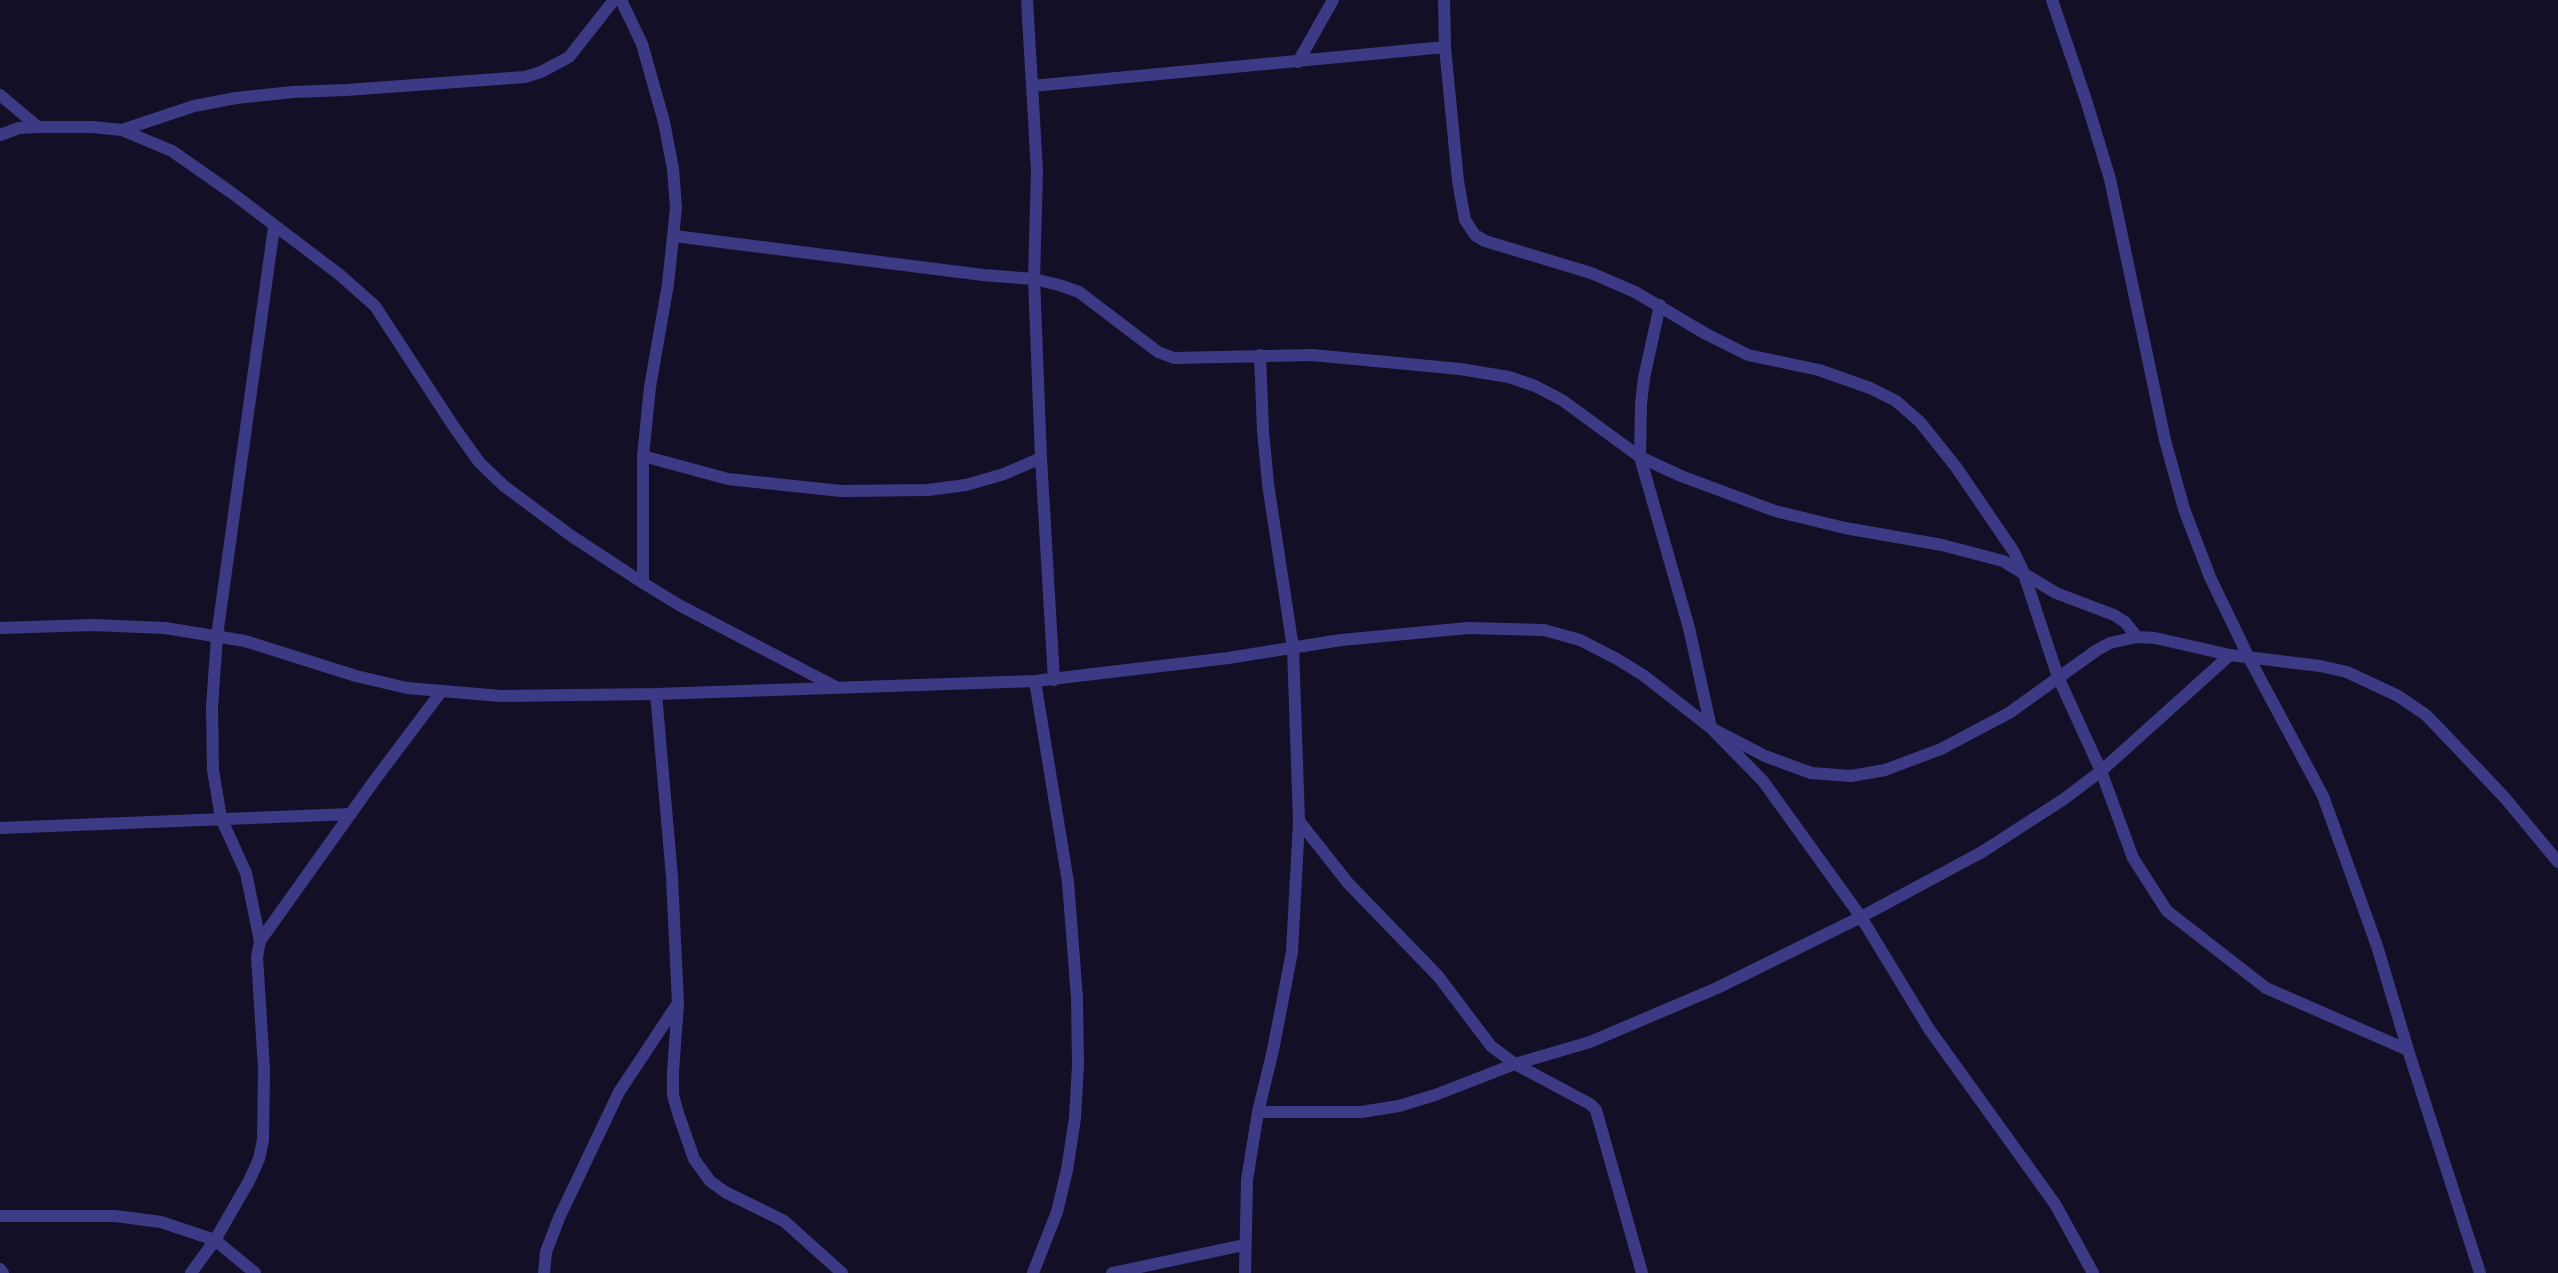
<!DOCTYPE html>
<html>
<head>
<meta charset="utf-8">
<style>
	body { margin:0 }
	canvas { display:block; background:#130f26 }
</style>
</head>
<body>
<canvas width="2558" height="1273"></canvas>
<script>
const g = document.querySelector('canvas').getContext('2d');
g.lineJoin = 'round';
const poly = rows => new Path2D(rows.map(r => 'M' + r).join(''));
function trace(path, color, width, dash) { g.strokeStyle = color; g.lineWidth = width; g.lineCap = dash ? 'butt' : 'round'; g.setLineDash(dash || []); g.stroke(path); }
const minor = poly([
	[621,0,642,44,664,122,673,169,676,208,668,284,650,387,643,456,643,583],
	[1027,0,1037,171,1034,279,1041,458,1054,680],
	[1444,0,1445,47,1458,181,1465,220,1475,235,1485,241,1591,273,1635,292,1706,334,1748,355,1819,370,1870,388,1896,401,1920,422,1956,467,2014,552,2023,571,2058,677,2101,771,2133,858,2167,911,2266,988,2408,1050],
	[2052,0,2086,100,2110,179,2165,440,2184,509,2210,577,2249,658,2323,796,2377,946,2408,1050,2480,1273],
	[1298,62,1333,0],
	[1032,86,1445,47],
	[0,95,38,127],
	[122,130,194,106,236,98,293,92,346,90,525,77,541,72,569,57,614,0],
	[0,135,19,128,38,127,92,127,122,130,172,151,232,193,340,275,375,306,454,427,479,462,504,486,570,535,643,583,679,605,834,686],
	[674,236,983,275,1034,279,1059,285,1079,292,1158,352,1174,358,1312,355,1460,369,1509,377,1535,386,1562,400,1640,457,1681,476,1775,511,1845,528,1942,545,2003,561,2056,593,2114,615,2125,622,2137,637],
	[1660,305,1644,378,1641,404,1640,457,1689,628,1711,728,1765,756,1811,773,1851,776,1885,770,1941,749,2009,713,2097,650,2110,643,2137,637,2155,638,2230,655,2320,666,2347,672,2398,696,2426,715,2450,740,2505,798,2558,862],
	[643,456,728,479,841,491,928,490,966,485,1004,474,1041,458],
	[0,628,93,625,165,628,245,641,356,676,407,688,501,696,656,694,1035,681,1228,658,1341,640,1468,628,1544,630,1580,640,1617,659,1643,675,1711,728,1763,781,1861,917,1929,1029,2055,1204,2093,1273],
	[656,694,672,877,678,1004,673,1071,673,1095,678,1113,694,1159,710,1181,725,1192,784,1221,842,1273],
	[1299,821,1348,883,1438,976,1491,1046,1515,1064,1590,1104,1596,1110,1642,1273],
	[0,828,351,814],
	[260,941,246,873,221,818,213,770,212,707,217,636,274,227],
	[1258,1112,1361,1112,1399,1106,1435,1095,1515,1064,1590,1042,1717,988,1861,917,1982,852,2064,799,2101,771,2230,655],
	[0,1216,115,1216,161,1222,215,1240,255,1273],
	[0,1269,3,1273],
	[191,1273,215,1240,249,1181,259,1159,263,1140,264,1069,257,957,260,941,374,781,441,692],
	[544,1273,546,1252,559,1218,619,1092,676,1006],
	[1033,1273,1057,1212,1067,1170,1075,1118,1078,1065,1077,998,1068,882,1035,681],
	[1112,1273,1244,1245],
	[1245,1273,1247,1180,1258,1112,1273,1050,1292,952,1299,821,1293,648,1268,484,1263,431,1260,355]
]);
trace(minor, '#3d3a85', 12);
</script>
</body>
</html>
